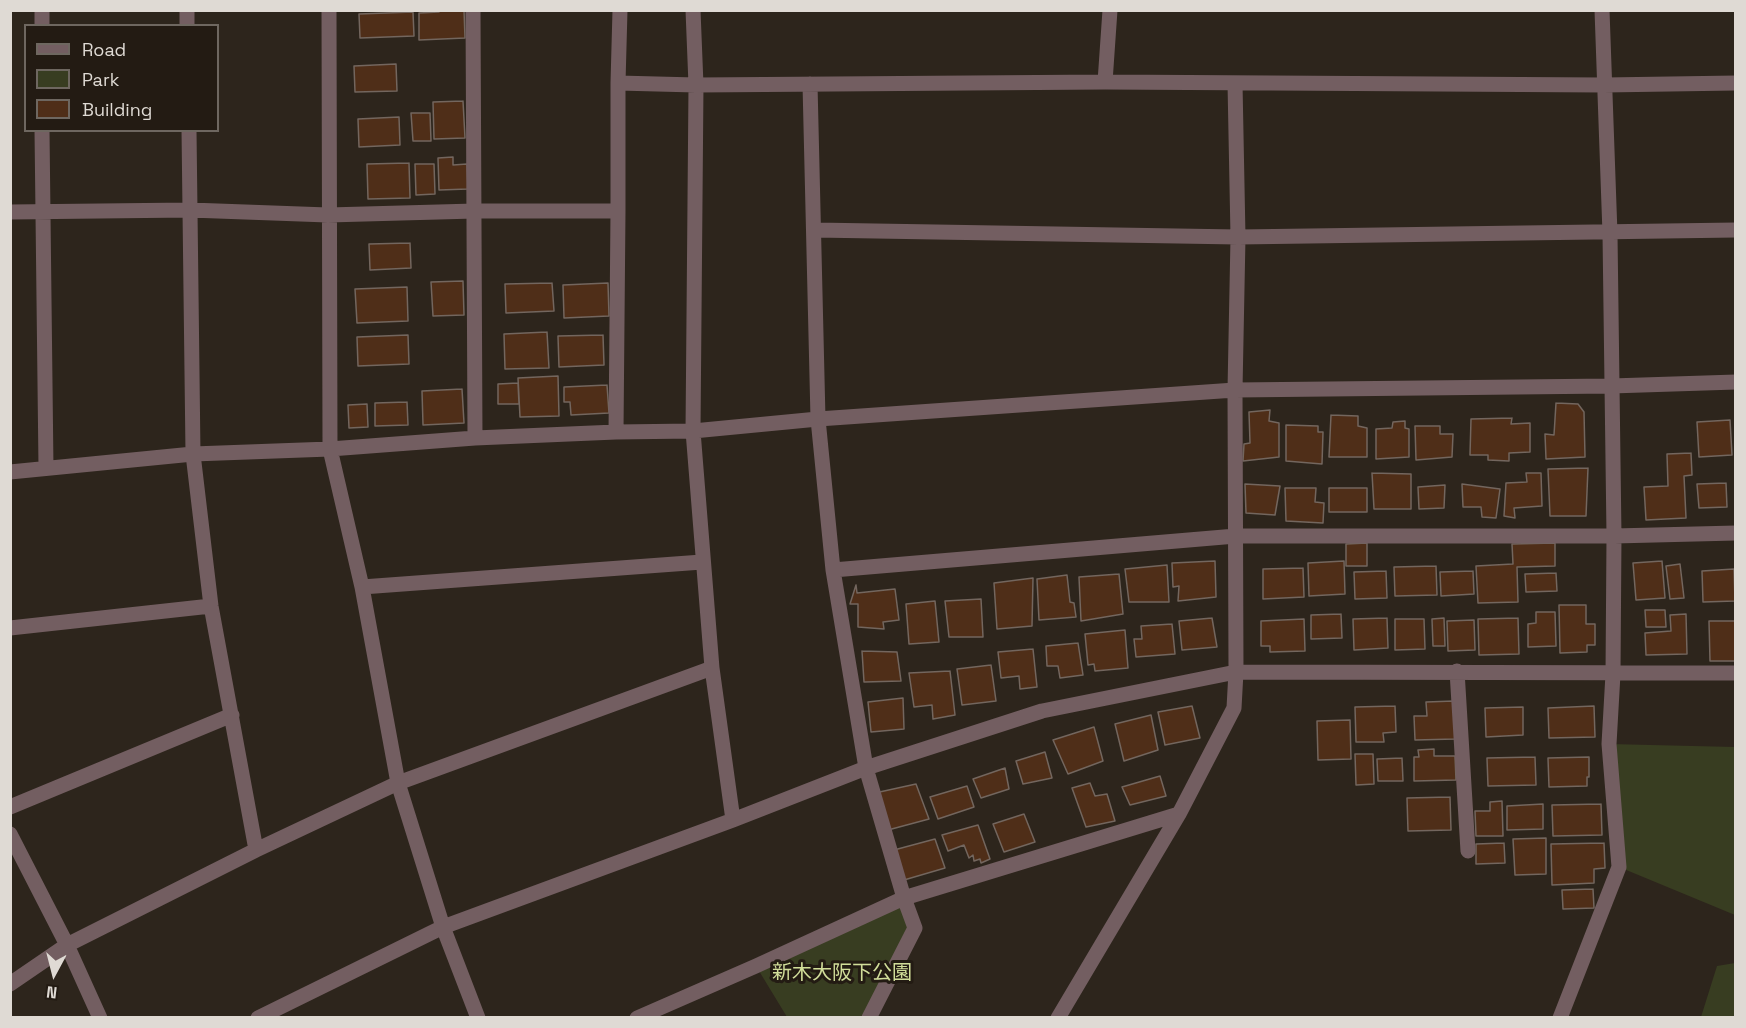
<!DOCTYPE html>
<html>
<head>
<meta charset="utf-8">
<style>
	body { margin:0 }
	#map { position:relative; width:1746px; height:1028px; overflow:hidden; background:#2d251c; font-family:"Space Grotesk",sans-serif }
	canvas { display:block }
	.frame { position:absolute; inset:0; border:12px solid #dfdad4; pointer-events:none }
	.legend { position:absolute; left:24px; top:24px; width:195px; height:108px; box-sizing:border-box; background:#231b13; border:2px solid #6e6760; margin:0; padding:8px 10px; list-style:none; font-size:18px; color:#dfdad4 }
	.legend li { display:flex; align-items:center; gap:12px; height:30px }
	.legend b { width:30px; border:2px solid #6e6760 }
	.north { position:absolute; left:24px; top:944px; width:60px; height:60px; -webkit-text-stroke:4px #231b13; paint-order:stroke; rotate:187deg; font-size:16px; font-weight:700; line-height:24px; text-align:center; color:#dfdad4 }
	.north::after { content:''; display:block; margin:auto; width:21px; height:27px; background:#dfdad4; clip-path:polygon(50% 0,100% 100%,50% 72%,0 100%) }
</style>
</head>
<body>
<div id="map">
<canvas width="1746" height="1028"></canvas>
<div class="frame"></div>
<ul class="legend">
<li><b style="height:8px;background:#735e61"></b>Road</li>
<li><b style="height:16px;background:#383d21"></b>Park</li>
<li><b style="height:16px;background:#4f2e18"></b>Building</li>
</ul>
<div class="north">N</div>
</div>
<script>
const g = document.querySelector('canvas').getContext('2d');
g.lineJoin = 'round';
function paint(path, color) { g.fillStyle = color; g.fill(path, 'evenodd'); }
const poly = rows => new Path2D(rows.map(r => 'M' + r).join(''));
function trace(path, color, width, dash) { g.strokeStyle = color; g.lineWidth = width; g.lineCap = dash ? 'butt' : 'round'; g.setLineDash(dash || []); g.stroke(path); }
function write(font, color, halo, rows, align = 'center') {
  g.font = font + ' "Space Grotesk","Noto Sans JP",sans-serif'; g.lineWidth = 6; g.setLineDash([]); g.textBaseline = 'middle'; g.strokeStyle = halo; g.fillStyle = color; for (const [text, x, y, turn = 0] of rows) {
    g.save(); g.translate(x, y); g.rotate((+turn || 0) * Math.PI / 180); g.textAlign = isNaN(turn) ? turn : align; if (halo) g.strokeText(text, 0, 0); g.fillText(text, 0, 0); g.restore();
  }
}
const green = poly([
	[1609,744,1735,747,1735,915,1619,867],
	[904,898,915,928,869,1017,787,1017,756,966],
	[1735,963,1735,1017,1701,1017,1717,966]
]);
const building = poly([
	[439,10,464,10,465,38,419,40,419,13,439,12,439,10],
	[413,12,414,36,360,38,359,14,413,12],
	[396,64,397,91,355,92,354,66,396,64],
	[463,101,465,138,434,139,433,102,463,101],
	[411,113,430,113,431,141,413,141,411,113],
	[399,117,400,145,359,147,358,119,399,117],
	[453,157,453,165,467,164,468,189,439,190,438,158,453,157],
	[409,163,410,198,368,199,367,164,409,163],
	[415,164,434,164,435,194,416,195,415,164],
	[410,243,411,268,370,270,369,244,410,243],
	[463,281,464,315,433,316,431,282,463,281],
	[552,283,554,311,506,313,505,284,552,283],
	[608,283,609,316,564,318,563,285,608,283],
	[407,287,408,321,357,323,355,289,407,287],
	[547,332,549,368,505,369,504,334,547,332],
	[408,335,409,364,358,366,357,337,408,335],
	[603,335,604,365,559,367,558,336,603,335],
	[558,376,559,416,520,417,518,378,558,376],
	[518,383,519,404,498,404,498,384,518,383],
	[607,385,609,413,571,415,570,402,564,402,564,387,607,385],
	[462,389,464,423,423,425,422,391,462,389],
	[407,402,408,425,375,426,375,403,407,402],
	[1556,403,1578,404,1584,412,1585,457,1546,459,1545,434,1554,435,1556,403],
	[367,404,368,427,349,428,348,405,367,404],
	[1270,410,1269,421,1279,423,1279,457,1243,461,1244,444,1250,443,1249,412,1270,410],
	[1331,415,1358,416,1358,426,1367,428,1367,457,1329,457,1331,415],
	[1512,418,1511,424,1530,423,1530,452,1509,453,1509,461,1488,460,1488,455,1470,455,1471,419,1512,418],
	[1730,420,1732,455,1699,457,1697,422,1730,420],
	[1405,421,1405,428,1409,429,1409,457,1376,459,1376,429,1392,428,1393,422,1405,421],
	[1286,425,1318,426,1318,432,1323,432,1322,464,1286,461,1286,425],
	[1415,426,1440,426,1440,434,1453,434,1452,457,1416,460,1415,426],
	[1691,453,1692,475,1684,476,1686,518,1646,520,1644,487,1668,486,1667,454,1691,453],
	[1588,468,1586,516,1550,516,1548,469,1588,468],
	[1372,473,1411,474,1411,509,1374,509,1372,473],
	[1526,473,1541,473,1542,506,1514,508,1515,518,1504,516,1506,483,1527,482,1526,473],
	[1726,483,1727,507,1699,508,1697,484,1726,483],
	[1245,484,1280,486,1275,515,1246,513,1245,484],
	[1462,484,1500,489,1496,518,1482,517,1481,507,1463,507,1462,484],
	[1445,485,1444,508,1419,509,1418,487,1445,485],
	[1285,488,1316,488,1315,502,1324,503,1323,523,1286,521,1285,488],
	[1329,488,1367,488,1367,512,1329,512,1329,488],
	[1367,543,1367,566,1346,566,1346,544,1367,543],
	[1555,543,1555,566,1517,567,1518,602,1478,603,1476,566,1513,564,1512,544,1555,543],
	[1215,561,1216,597,1178,601,1179,586,1173,587,1172,563,1215,561],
	[1344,561,1345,594,1309,596,1308,563,1344,561],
	[1662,561,1665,598,1636,600,1633,563,1662,561],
	[1680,564,1684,598,1670,599,1666,566,1680,564],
	[1167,565,1169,602,1129,602,1125,569,1167,565],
	[1436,566,1437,595,1395,596,1394,567,1436,566],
	[1303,568,1304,597,1263,599,1263,569,1303,568],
	[1734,569,1735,601,1703,602,1702,571,1734,569],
	[1386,571,1387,598,1355,599,1354,572,1386,571],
	[1473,571,1474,594,1441,596,1440,572,1473,571],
	[1556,573,1557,591,1526,592,1525,574,1556,573],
	[1119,574,1123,614,1081,621,1079,577,1119,574],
	[1067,575,1070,602,1074,603,1076,617,1039,620,1037,579,1067,575],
	[1033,578,1032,626,997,629,994,583,1033,578],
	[856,585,857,593,895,589,899,620,883,622,884,629,858,627,858,604,850,604,856,585],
	[981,599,983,637,949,637,945,601,981,599],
	[935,601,939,642,909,644,906,604,935,601],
	[1559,605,1586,605,1586,624,1595,624,1595,645,1587,645,1587,652,1560,653,1559,605],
	[1645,610,1665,610,1666,627,1646,627,1645,610],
	[1536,612,1555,612,1556,646,1528,647,1528,624,1536,623,1536,612],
	[1341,614,1342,638,1311,639,1311,615,1341,614],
	[1686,614,1687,654,1646,655,1645,633,1671,631,1670,615,1686,614],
	[1212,618,1217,647,1182,650,1179,621,1212,618],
	[1387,618,1388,648,1354,650,1353,619,1387,618],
	[1444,618,1445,646,1433,646,1432,619,1444,618],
	[1518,618,1519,654,1479,655,1478,619,1518,618],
	[1304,619,1305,651,1270,652,1270,646,1261,646,1261,621,1304,619],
	[1395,619,1424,619,1425,649,1395,650,1395,619],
	[1474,620,1475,650,1448,651,1447,621,1474,620],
	[1709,621,1736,621,1736,661,1710,661,1709,621],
	[1172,624,1175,654,1136,657,1134,639,1142,639,1141,626,1172,624],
	[1125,630,1128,668,1095,671,1094,664,1088,665,1085,634,1125,630],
	[1078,643,1083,675,1060,678,1058,666,1047,666,1046,646,1078,643],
	[1033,649,1037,687,1020,689,1019,676,1001,678,998,652,1033,649],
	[862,651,897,652,901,681,864,682,862,651],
	[991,665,996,701,962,705,957,669,991,665],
	[950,671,955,715,933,719,932,705,914,707,909,673,950,671],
	[903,698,904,729,871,732,868,702,903,698],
	[1454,701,1455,739,1415,740,1414,716,1427,716,1426,702,1454,701],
	[1192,706,1200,738,1165,745,1158,712,1192,706],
	[1395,706,1396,732,1383,733,1384,742,1356,742,1355,707,1395,706],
	[1594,706,1595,737,1549,738,1548,708,1594,706],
	[1523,707,1523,735,1486,737,1485,708,1523,707],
	[1151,715,1158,750,1124,761,1115,724,1151,715],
	[1350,720,1351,759,1318,760,1317,721,1350,720],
	[1094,727,1103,761,1068,774,1053,740,1094,727],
	[1434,749,1434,756,1455,756,1456,780,1414,781,1414,757,1419,757,1418,750,1434,749],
	[1045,752,1052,778,1023,784,1016,761,1045,752],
	[1355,754,1373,754,1374,784,1356,785,1355,754],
	[1535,757,1536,785,1488,786,1487,758,1535,757],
	[1589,757,1589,777,1587,777,1587,786,1549,787,1548,758,1589,757],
	[1402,758,1403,781,1378,781,1377,759,1402,758],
	[1005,768,1009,789,981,798,973,779,1005,768],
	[1160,776,1166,796,1130,805,1122,787,1160,776],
	[1090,783,1095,796,1107,794,1115,821,1086,827,1072,788,1090,783],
	[916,784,929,819,888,830,875,793,916,784],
	[967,786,974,807,938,819,930,797,967,786],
	[1450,797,1451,830,1408,831,1407,798,1450,797],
	[1502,801,1503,836,1476,836,1475,811,1490,811,1490,802,1502,801],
	[1543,804,1543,829,1507,830,1507,806,1543,804],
	[1601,804,1602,835,1553,836,1552,805,1601,804],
	[1024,814,1035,842,1004,852,993,824,1024,814],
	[978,825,990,859,981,863,980,859,974,861,973,855,969,858,964,845,948,851,942,835,978,825],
	[1546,838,1546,874,1515,875,1513,839,1546,838],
	[935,839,945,868,904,880,894,850,935,839],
	[1504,843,1505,863,1476,864,1476,844,1504,843],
	[1604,843,1605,868,1594,869,1594,883,1552,885,1551,844,1604,843],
	[1593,889,1594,908,1563,909,1562,890,1593,889]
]);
const street = poly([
	[42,10,42,26],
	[187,10,187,26],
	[329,10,330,449,362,587,398,783,443,927,478,1018],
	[473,10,475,438],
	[693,10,696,85,693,431,712,668,733,820],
	[1105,82,1110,10],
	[618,83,696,85,1105,82,1604,85,1736,83],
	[810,84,818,419,833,570,866,768,904,898,915,928,869,1018],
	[42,130,46,468],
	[189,130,193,454,211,606,256,850],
	[10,212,190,210,328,215,475,211,618,211],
	[815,230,1238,237,1736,230],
	[616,432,618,211,618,83,620,10],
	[10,472,193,454,330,449,475,438,616,432,693,431,818,419,1235,390,1611,386,1736,382],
	[833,570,1236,536,1614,536,1736,533],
	[362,587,702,562],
	[10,628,211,606],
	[1457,671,1468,851],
	[10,807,232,715],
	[10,834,67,945,100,1018],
	[10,984,67,945,256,850,398,783,712,668],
	[258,1018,443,927,733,820,866,768,1042,711,1236,672,1736,673],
	[637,1018,756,966,904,898,1179,814],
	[1058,1018,1179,814,1234,708,1236,672,1235,390,1238,237,1235,83],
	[1560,1018,1619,867,1609,744,1613,674,1614,536,1610,234,1602,10]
]);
const parkNames = [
	["新木大阪下公園",842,974]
];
paint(green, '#383d21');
paint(building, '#4f2e18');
trace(building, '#73665e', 1.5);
trace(street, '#735e61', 15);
write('20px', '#d1dd99', '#231b13', parkNames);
</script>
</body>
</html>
